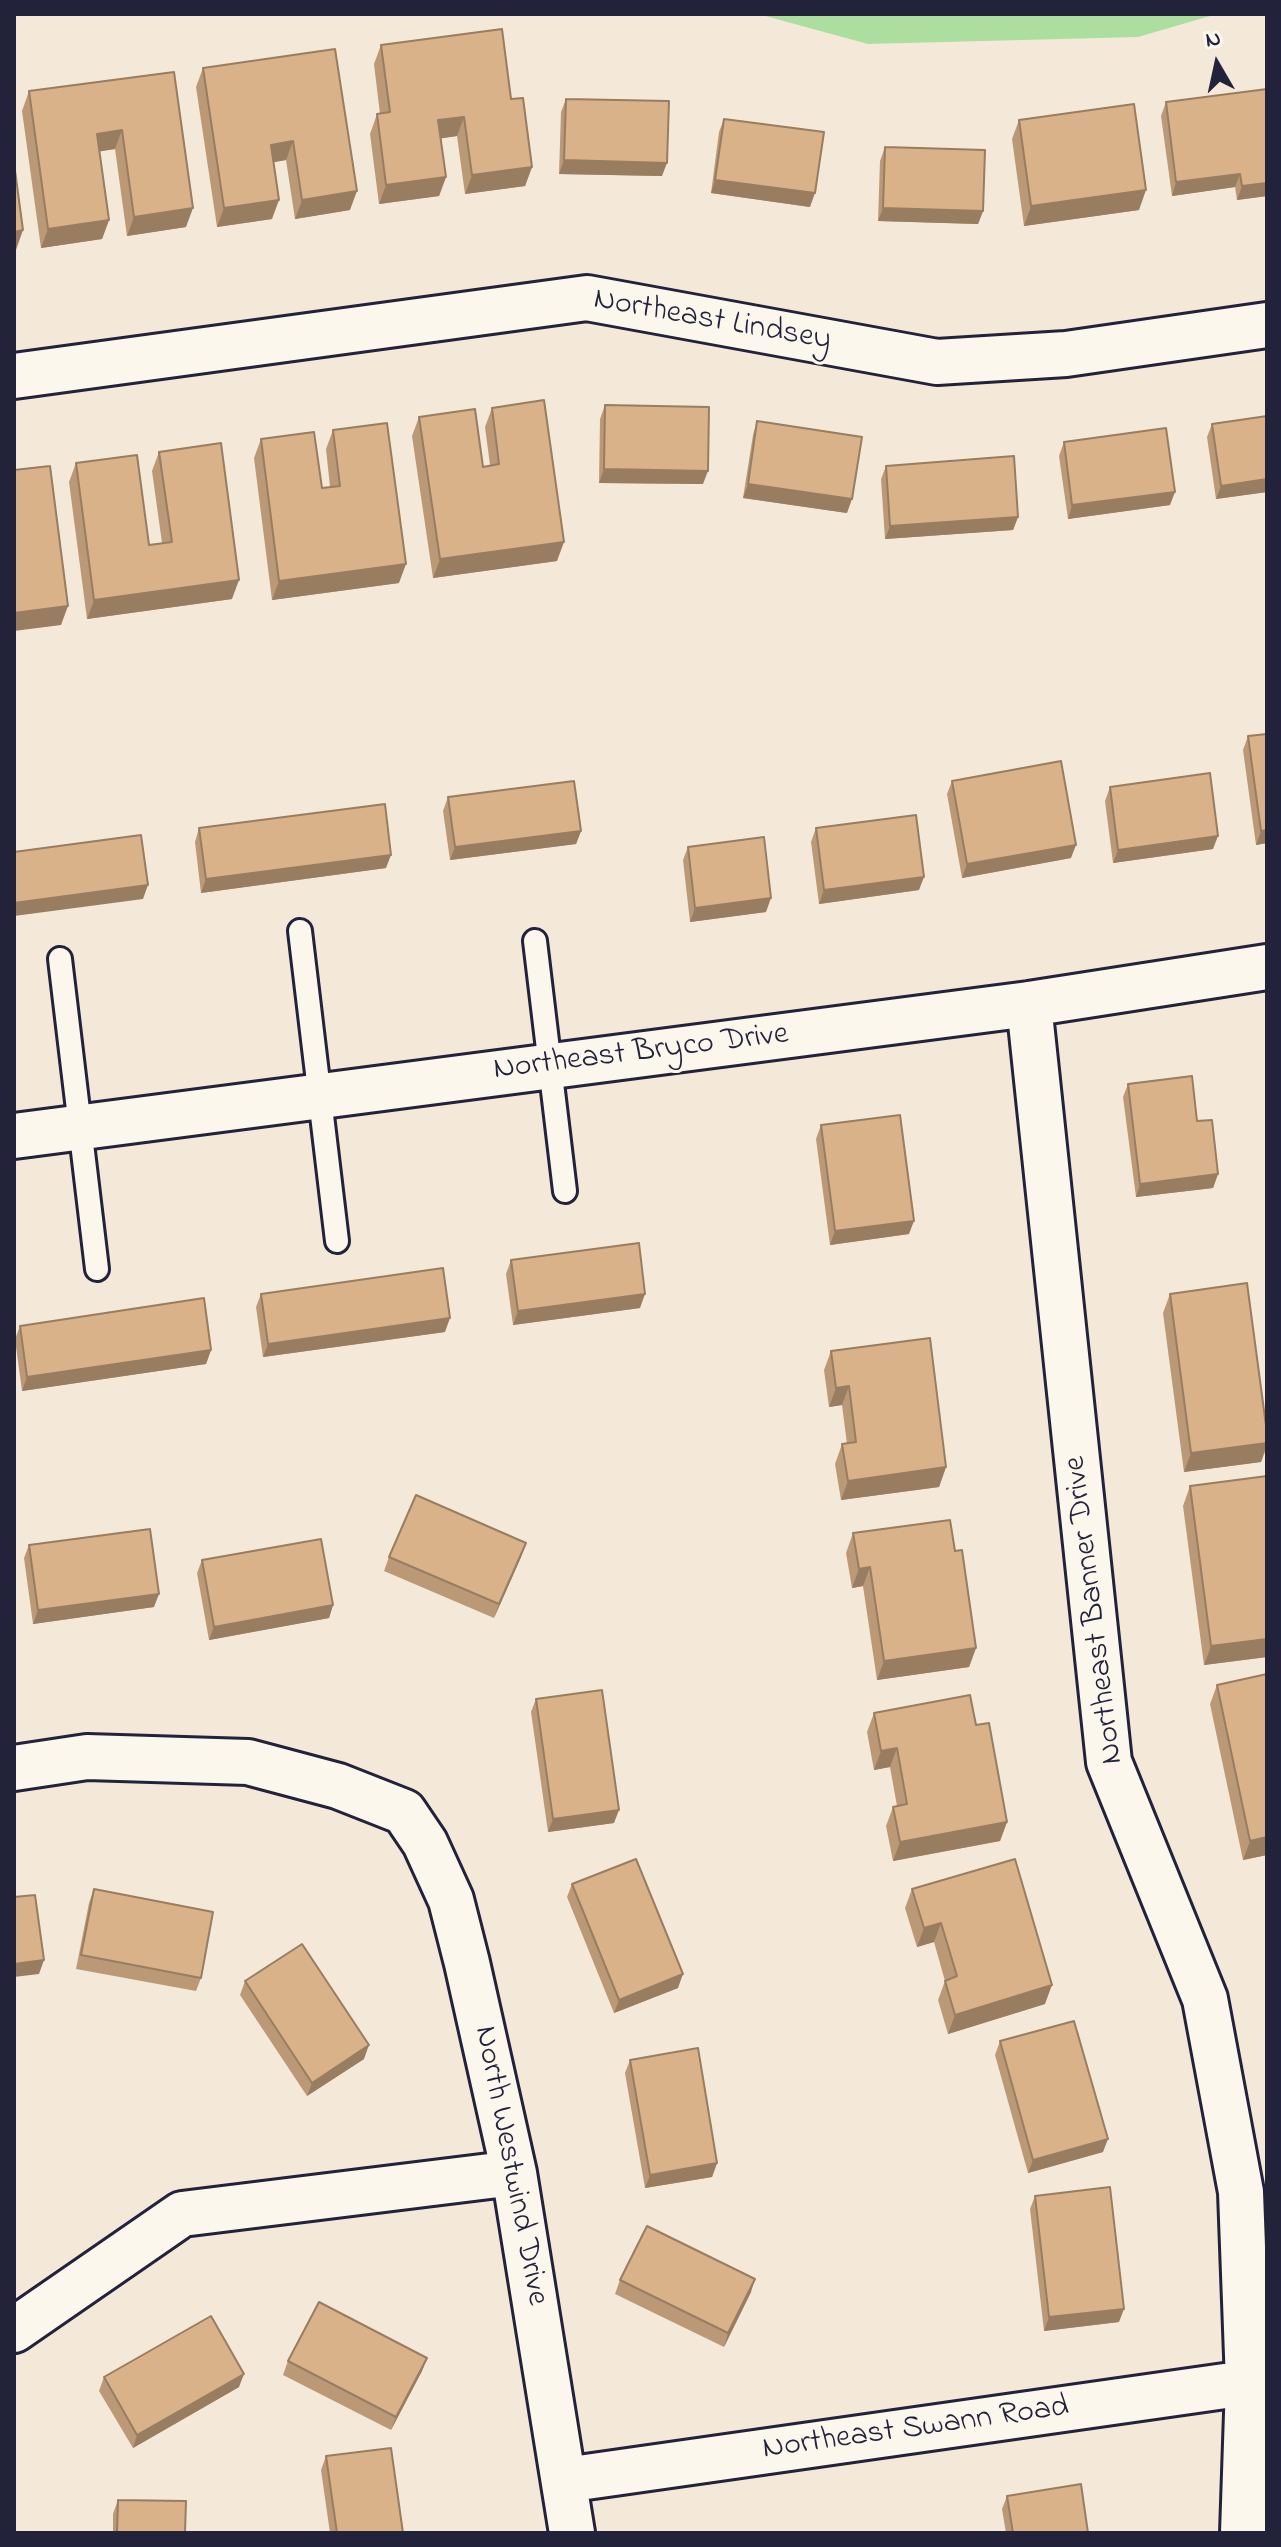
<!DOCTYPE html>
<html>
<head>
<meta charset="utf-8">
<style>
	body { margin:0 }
	#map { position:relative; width:1281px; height:2547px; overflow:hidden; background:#f4e9d8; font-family:"Indie Flower",sans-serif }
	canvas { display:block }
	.frame { position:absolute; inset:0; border:16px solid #22223b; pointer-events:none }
	.north { position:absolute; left:1177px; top:24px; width:80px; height:80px; -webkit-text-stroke:6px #fbf7ec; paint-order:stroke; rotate:351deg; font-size:22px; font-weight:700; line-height:32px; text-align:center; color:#22223b }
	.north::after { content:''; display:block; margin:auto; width:28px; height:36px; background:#22223b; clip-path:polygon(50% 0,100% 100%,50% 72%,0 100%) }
</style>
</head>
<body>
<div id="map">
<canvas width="1281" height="2547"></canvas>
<div class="frame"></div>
<div class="north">N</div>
</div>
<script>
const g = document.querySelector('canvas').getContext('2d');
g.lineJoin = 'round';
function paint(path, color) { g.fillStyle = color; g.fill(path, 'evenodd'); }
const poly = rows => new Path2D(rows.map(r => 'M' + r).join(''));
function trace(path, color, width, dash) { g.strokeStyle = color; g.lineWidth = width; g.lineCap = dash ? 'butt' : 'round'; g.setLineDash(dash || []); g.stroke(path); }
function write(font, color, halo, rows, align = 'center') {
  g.font = font + ' "Indie Flower",sans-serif'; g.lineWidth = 6; g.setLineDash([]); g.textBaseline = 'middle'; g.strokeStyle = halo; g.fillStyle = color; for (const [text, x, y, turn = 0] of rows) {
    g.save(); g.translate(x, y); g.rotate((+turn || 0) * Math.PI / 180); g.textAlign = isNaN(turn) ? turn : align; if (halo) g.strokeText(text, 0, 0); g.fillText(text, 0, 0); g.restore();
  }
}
const green = poly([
	[758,14,1217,14,1138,37,868,44]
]);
const lane = poly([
	[300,931,337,1241],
	[535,941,565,1191],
	[60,959,97,1269]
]);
const street = poly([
	[14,376,587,298,937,362,1066,354,1267,325],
	[1029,1004,1109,1762,1205,1999,1241,2192,1248,2383,1243,2533],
	[14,1136,1029,1004,1267,967],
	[14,1768,87,1757,248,1762,338,1786,404,1812,425,1843,451,1900,467,1963,514,2173,572,2533],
	[14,2330,182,2214,514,2173],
	[565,2480,1267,2380]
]);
const wall = poly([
	[381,45,511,99,532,167,525,186,465,194,457,136,441,138,446,177,439,196,379,204,370,134,377,114,380,114,374,64],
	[335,49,350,210,295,219,286,160,273,162,272,219,217,227,196,87,203,68],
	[174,72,186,227,127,236,115,149,99,151,109,220,102,239,41,248,22,111,29,91],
	[1267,89,1267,196,1237,200,1235,187,1172,196,1161,116,1166,102],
	[566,99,662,176,559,174,561,112],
	[724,119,810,207,711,193,719,132],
	[1019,120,1139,210,1024,226,1012,139],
	[885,147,983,211,978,224,878,221,880,161],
	[605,405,703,484,599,483,600,419],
	[492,408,557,561,433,578,412,436,419,417,483,467,490,465,485,427],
	[1267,416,1267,492,1216,499,1207,437,1212,424],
	[757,421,847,513,743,498,753,435],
	[333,430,399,583,272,600,254,458,261,439,322,488,330,487,326,449],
	[1064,442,1170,505,1068,519,1059,456],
	[159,452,232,599,87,619,69,482,76,463,149,545,162,543,152,471],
	[886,466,1018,517,1013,530,885,539,881,479],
	[1248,736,1267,843,1256,845,1243,750],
	[952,781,1071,858,962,878,947,794],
	[1110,787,1213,849,1113,863,1105,801],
	[448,797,581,831,576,844,450,860,443,811],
	[199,828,386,868,201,893,195,842],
	[816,828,919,890,819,904,811,842],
	[688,847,766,912,690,922,683,860],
	[1128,1084,1197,1121,1218,1174,1213,1188,1136,1197,1123,1097],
	[821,1125,909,1234,830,1245,816,1139],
	[511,1260,640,1308,513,1325,506,1274],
	[261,1294,445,1332,263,1357,256,1307],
	[1170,1294,1267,1433,1267,1447,1261,1462,1184,1472,1163,1313],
	[20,1326,211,1350,206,1364,22,1391,15,1339],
	[831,1351,946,1467,939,1487,841,1500,835,1464,842,1444,847,1444,842,1405,829,1407,824,1370],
	[1190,1486,1267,1657,1204,1665,1183,1506],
	[853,1533,976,1648,969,1667,877,1680,863,1586,852,1588,846,1553],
	[29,1545,154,1607,33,1624,24,1558],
	[389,1557,521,1557,494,1618,384,1571],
	[202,1560,333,1605,329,1618,209,1640,197,1573],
	[1217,1685,1267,1855,1243,1860,1210,1704],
	[536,1699,614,1823,548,1832,531,1712],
	[874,1713,976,1725,1007,1822,1000,1841,893,1861,886,1826,893,1807,897,1806,890,1767,874,1770,867,1732],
	[572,1884,678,1988,614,2013,567,1897],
	[94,1889,201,1978,196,1991,76,1969,89,1903],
	[912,1889,1045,2004,948,2034,938,2000,945,1981,934,1942,917,1947,905,1908],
	[245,1981,364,2059,307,2096,240,1995],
	[1000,2041,1103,2152,1028,2173,995,2055],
	[630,2060,717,2163,712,2177,645,2188,625,2073],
	[1035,2196,1119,2322,1044,2331,1030,2209],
	[620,2280,751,2292,724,2347,615,2294],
	[427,2358,422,2371,391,2430,283,2375,288,2361],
	[104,2377,239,2387,133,2448,99,2391],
	[326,2456,403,2533,330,2533,321,2470],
	[1007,2496,1088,2533,1006,2533,1002,2509],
	[118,2500,185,2533,113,2533,113,2514]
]);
const shadedWall = poly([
	[464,117,457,136,431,140,438,120],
	[122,130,115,149,90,153,97,134],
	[293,141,286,160,264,164,271,145],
	[564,160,667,163,662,176,559,174],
	[532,167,525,186,465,194,472,175],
	[1240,174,1235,187,1172,196,1176,182],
	[446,177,439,196,379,204,386,185],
	[715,180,815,193,810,207,711,193],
	[1267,183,1267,196,1237,200,1242,186],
	[1146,190,1139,210,1024,226,1031,206],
	[357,191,350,210,295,219,302,200],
	[279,200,272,219,217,227,224,208],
	[193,208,186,227,127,236,134,217],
	[883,208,983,211,978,224,878,221],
	[109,220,102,239,41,248,48,229],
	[23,230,16,250,14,250,14,232],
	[604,469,708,471,703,484,599,483],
	[1267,479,1267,492,1216,499,1221,486],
	[748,484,852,499,847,513,743,498],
	[1175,492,1170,505,1068,519,1072,505],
	[1018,517,1013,530,885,539,890,526],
	[564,542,557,561,433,578,440,559],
	[406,564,399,583,272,600,279,581],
	[239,580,232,599,87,619,94,600],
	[68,606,61,625,14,631,14,613],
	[1267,830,1267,843,1256,845,1261,831],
	[581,831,576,844,450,860,455,847],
	[1218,836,1213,849,1113,863,1118,850],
	[1076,845,1071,858,962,878,967,864],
	[391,855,386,868,201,893,206,879],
	[924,877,919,890,819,904,824,890],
	[148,885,143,899,14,916,14,903],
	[771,898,766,912,690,922,695,908],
	[1218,1174,1213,1188,1136,1197,1140,1184],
	[914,1221,909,1234,830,1245,835,1231],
	[645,1294,640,1308,513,1325,518,1311],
	[450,1318,445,1332,263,1357,268,1344],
	[211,1350,206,1364,22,1391,27,1377],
	[849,1386,842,1405,829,1407,836,1388],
	[1267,1443,1261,1462,1184,1472,1191,1453],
	[946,1467,939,1487,841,1500,848,1481],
	[526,1543,521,1557,494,1618,499,1604],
	[870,1567,863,1586,852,1588,859,1569],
	[159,1594,154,1607,33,1624,38,1610],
	[333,1605,329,1618,209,1640,214,1627],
	[1267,1639,1267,1657,1204,1665,1211,1646],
	[976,1648,969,1667,877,1680,884,1661],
	[897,1748,890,1767,874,1770,881,1751],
	[619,1810,614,1823,548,1832,553,1819],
	[1007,1822,1000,1841,893,1861,900,1842],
	[1267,1837,1267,1855,1243,1860,1250,1841],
	[941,1923,934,1942,917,1947,924,1928],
	[44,1960,39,1974,14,1977,14,1964],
	[683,1974,678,1988,614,2013,619,2000],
	[1052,1985,1045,2004,948,2034,955,2015],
	[369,2045,364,2059,307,2096,312,2083],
	[1108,2139,1103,2152,1028,2173,1033,2160],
	[717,2163,712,2177,645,2188,650,2175],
	[755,2279,751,2292,724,2347,728,2333],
	[1124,2309,1119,2322,1044,2331,1049,2317],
	[427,2358,422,2371,391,2430,396,2417],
	[244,2374,239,2387,133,2448,137,2435]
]);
const building = poly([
	[502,29,511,99,523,98,532,167,472,175,464,117,438,120,446,177,386,185,377,114,390,112,381,45,502,29],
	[335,49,357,191,302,200,293,141,271,145,279,200,224,208,203,68,335,49],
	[174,72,193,208,134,217,122,130,97,134,109,220,48,229,29,91,174,72],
	[1267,89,1267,183,1242,186,1240,174,1176,182,1166,102,1267,89],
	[566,99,669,101,667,163,564,160,566,99],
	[1134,104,1146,190,1031,206,1019,120,1134,104],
	[724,119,824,132,815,193,715,180,724,119],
	[885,147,985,150,983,211,883,208,885,147],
	[14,163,23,230,14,232,14,163],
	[544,400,564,542,440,559,419,417,475,409,483,467,499,464,492,408,544,400],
	[605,405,709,407,708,471,604,469,605,405],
	[1267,416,1267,479,1221,486,1212,424,1267,416],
	[757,421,862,437,852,499,748,484,757,421],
	[387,423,406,564,279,581,261,439,314,432,322,488,340,486,333,430,387,423],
	[1166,428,1175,492,1072,505,1064,442,1166,428],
	[221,443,239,580,94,600,76,463,137,455,149,545,172,542,159,452,221,443],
	[1014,456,1018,517,890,526,886,466,1014,456],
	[50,466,68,606,14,613,14,470,50,466],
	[1267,734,1267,830,1261,831,1248,736,1267,734],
	[1061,761,1076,845,967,864,952,781,1061,761],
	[1210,773,1218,836,1118,850,1110,787,1210,773],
	[574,781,581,831,455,847,448,797,574,781],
	[385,804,391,855,206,879,199,828,385,804],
	[916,815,924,877,824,890,816,828,916,815],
	[141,835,148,885,14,903,14,852,141,835],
	[764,837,771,898,695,908,688,847,764,837],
	[1192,1076,1197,1121,1212,1120,1218,1174,1140,1184,1128,1084,1192,1076],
	[900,1115,914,1221,835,1231,821,1125,900,1115],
	[639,1243,645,1294,518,1311,511,1260,639,1243],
	[443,1268,450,1318,268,1344,261,1294,443,1268],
	[1247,1283,1267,1433,1267,1443,1191,1453,1170,1294,1247,1283],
	[204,1298,211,1350,27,1377,20,1326,204,1298],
	[930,1338,946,1467,848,1481,842,1444,856,1442,849,1386,836,1388,831,1351,930,1338],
	[1267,1476,1267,1639,1211,1646,1190,1486,1267,1476],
	[416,1495,526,1543,499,1604,389,1557,416,1495],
	[950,1520,955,1551,962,1550,976,1648,884,1661,870,1567,859,1569,853,1533,950,1520],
	[150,1529,159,1594,38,1610,29,1545,150,1529],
	[321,1539,333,1605,214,1627,202,1560,321,1539],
	[1267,1674,1267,1837,1250,1841,1217,1685,1267,1674],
	[602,1690,619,1810,553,1819,536,1699,602,1690],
	[970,1695,976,1725,989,1723,1007,1822,900,1842,893,1807,907,1804,897,1748,881,1751,874,1713,970,1695],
	[636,1859,683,1974,619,2000,572,1884,636,1859],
	[1015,1859,1052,1985,955,2015,945,1981,957,1976,941,1923,924,1928,912,1889,1015,1859],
	[94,1889,213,1912,201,1978,81,1955,94,1889],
	[35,1895,44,1960,14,1964,14,1897,35,1895],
	[302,1944,369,2045,312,2083,245,1981,302,1944],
	[1074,2021,1108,2139,1033,2160,1000,2041,1074,2021],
	[698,2048,717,2163,650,2175,630,2060,698,2048],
	[1110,2187,1124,2309,1049,2317,1035,2196,1110,2187],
	[647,2226,755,2279,728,2333,620,2280,647,2226],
	[319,2302,427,2358,396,2417,288,2361,319,2302],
	[211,2316,244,2374,137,2435,104,2377,211,2316],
	[391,2448,403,2533,337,2533,326,2456,391,2448],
	[1081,2484,1088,2533,1013,2533,1007,2496,1081,2484],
	[118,2500,186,2501,185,2533,117,2533,118,2500]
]);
const streetNames = [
	["Northeast Lindsey",712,322,10],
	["Northeast Bryco Drive",641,1054,-7],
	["Northeast Banner Drive",1096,1610,-97],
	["North Westwind Drive",509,2166,79],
	["Northeast Swann Road",916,2430,-8]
];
paint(green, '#acdea0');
trace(lane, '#22223b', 28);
trace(street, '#22223b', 50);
trace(lane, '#fbf7ec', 22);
trace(street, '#fbf7ec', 44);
paint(wall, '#b97');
paint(shadedWall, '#987d61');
paint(building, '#d9b28a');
trace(building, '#987d61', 2);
write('32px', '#22223b', '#fbf7ec', streetNames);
</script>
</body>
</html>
